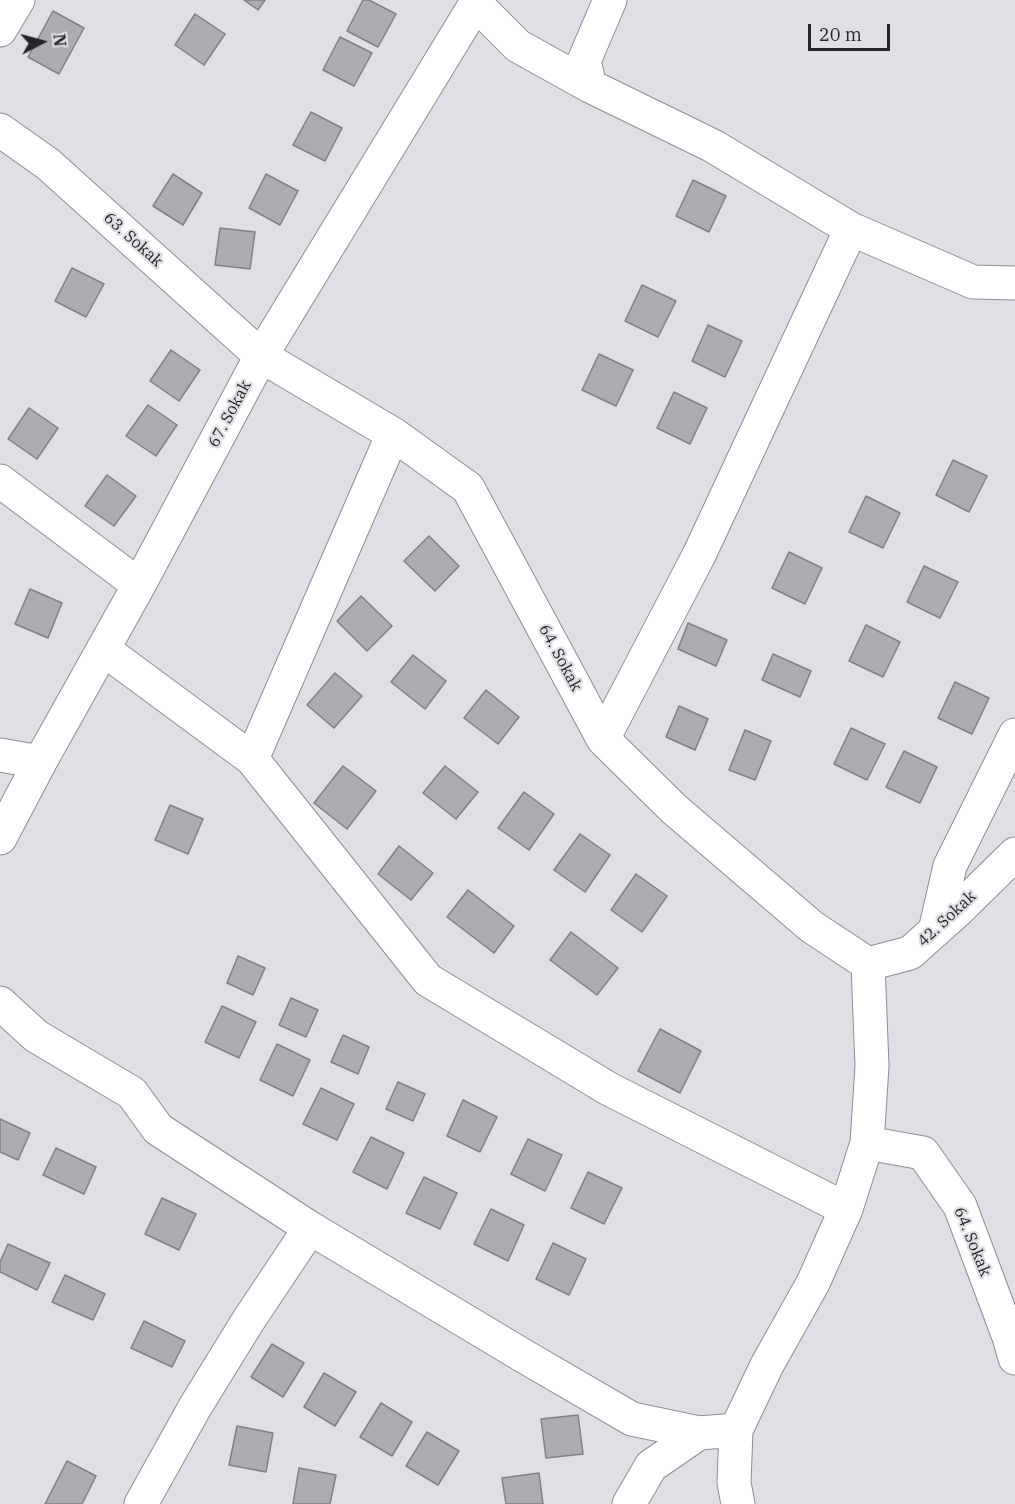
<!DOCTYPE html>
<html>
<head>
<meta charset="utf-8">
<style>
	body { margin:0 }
	#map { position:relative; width:1015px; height:1504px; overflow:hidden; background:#e1dee6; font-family:"IBM Plex Serif",serif }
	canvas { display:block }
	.north { position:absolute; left:12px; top:12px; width:60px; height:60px; -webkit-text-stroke:4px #e1dee6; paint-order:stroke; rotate:84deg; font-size:16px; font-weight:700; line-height:24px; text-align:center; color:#252426 }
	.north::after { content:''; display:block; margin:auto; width:21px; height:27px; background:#252426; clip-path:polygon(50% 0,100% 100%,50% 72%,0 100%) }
	.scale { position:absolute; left:808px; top:24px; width:82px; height:27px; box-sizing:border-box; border:3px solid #252426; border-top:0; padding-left:8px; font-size:18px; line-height:21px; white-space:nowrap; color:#252426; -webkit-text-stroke:4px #e1dee6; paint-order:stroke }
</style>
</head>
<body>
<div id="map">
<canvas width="1015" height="1504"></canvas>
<div class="north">N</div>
<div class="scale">20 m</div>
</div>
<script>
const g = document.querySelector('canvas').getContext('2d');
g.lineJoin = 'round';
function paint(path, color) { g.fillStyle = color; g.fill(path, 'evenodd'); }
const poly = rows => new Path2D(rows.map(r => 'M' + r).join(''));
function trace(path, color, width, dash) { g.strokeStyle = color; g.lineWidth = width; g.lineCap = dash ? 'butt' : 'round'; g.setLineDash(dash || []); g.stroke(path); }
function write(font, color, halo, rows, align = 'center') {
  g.font = font + ' "IBM Plex Serif",serif'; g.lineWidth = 4.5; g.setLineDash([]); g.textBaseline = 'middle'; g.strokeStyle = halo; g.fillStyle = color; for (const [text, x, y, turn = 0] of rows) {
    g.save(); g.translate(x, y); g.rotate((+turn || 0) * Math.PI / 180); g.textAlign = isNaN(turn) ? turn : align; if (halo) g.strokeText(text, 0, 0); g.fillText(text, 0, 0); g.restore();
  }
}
const building = poly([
	[244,0,265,0,258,10,244,0],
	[363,0,369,0,396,14,378,47,347,31,363,0],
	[53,11,84,28,59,74,28,57,53,11],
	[195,14,225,34,204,65,175,45,195,14],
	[340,37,372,53,354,86,323,70,340,37],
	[311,112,342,128,325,161,293,145,311,112],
	[173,174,202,193,183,225,153,206,173,174],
	[266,174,298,191,280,225,249,208,266,174],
	[693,180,726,196,709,232,676,216,693,180],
	[220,228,255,232,250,269,215,265,220,228],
	[72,268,104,284,86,317,55,301,72,268],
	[642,285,676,301,658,337,625,321,642,285],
	[708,325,742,341,725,377,692,361,708,325],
	[171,350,200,370,179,401,150,381,171,350],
	[599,354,633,370,616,406,582,390,599,354],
	[674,392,707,408,690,444,657,428,674,392],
	[148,405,177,425,156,456,126,436,148,405],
	[29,408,58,428,37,459,8,439,29,408],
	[953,460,987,476,969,512,936,495,953,460],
	[107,475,136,496,114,526,85,506,107,475],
	[866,496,900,513,883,548,849,532,866,496],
	[429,536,459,566,435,591,404,561,429,536],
	[789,552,822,568,805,604,772,588,789,552],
	[924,566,958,582,940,618,907,602,924,566],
	[30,589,62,603,48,638,15,624,30,589],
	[361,596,392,626,367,651,337,621,361,596],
	[688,623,727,640,716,666,678,649,688,623],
	[866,625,900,642,883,677,849,661,866,625],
	[773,654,811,671,800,697,762,680,773,654],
	[413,655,446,681,425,709,391,682,413,655],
	[335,673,362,696,334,728,307,705,335,673],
	[955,682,989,698,972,734,938,718,955,682],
	[486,690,519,717,498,744,464,718,486,690],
	[679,706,708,719,695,750,666,737,679,706],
	[851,728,885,744,867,780,834,764,851,728],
	[745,730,771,741,755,780,729,770,745,730],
	[904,751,937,767,920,803,886,787,904,751],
	[343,766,376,791,347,829,314,803,343,766],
	[445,766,478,792,456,819,423,793,445,766],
	[524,792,554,814,529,850,498,828,524,792],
	[170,805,203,819,188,854,155,840,170,805],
	[580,834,610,855,585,892,554,870,580,834],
	[399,846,433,873,411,900,378,874,399,846],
	[636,874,667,896,642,932,611,910,636,874],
	[468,890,514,926,494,953,447,917,468,890],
	[571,932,618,968,597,995,550,960,571,932],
	[238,956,265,968,253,995,227,983,238,956],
	[291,998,318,1010,306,1037,279,1025,291,998],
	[222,1006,256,1022,239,1058,205,1042,222,1006],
	[660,1029,701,1051,680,1093,638,1071,660,1029],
	[343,1035,369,1047,358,1074,331,1062,343,1035],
	[277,1044,310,1060,293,1096,260,1080,277,1044],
	[398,1082,425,1094,413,1121,386,1109,398,1082],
	[321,1088,354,1104,337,1140,303,1124,321,1088],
	[463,1100,497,1117,480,1152,447,1136,463,1100],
	[0,1119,30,1133,18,1160,0,1152,0,1119],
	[371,1137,404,1153,387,1189,353,1172,371,1137],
	[528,1139,562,1155,545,1191,511,1174,528,1139],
	[56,1148,96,1167,84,1194,43,1175,56,1148],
	[588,1172,622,1188,604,1224,571,1208,588,1172],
	[424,1177,457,1193,440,1229,406,1213,424,1177],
	[162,1198,196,1214,179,1250,145,1234,162,1198],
	[491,1209,524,1225,508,1261,474,1244,491,1209],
	[553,1243,586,1259,569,1295,536,1279,553,1243],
	[8,1244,50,1263,37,1290,0,1272,0,1262,8,1244],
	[65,1275,105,1294,93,1320,52,1302,65,1275],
	[144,1321,185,1341,172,1367,131,1348,144,1321],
	[272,1344,304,1363,283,1397,251,1377,272,1344],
	[324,1373,356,1392,335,1426,304,1407,324,1373],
	[381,1403,412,1422,392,1456,360,1437,381,1403],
	[578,1415,583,1454,546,1458,541,1419,578,1415],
	[237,1426,273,1433,266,1472,229,1465,237,1426],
	[427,1432,459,1451,438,1485,406,1466,427,1432],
	[67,1461,96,1476,82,1504,45,1504,67,1461],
	[299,1468,336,1475,330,1504,293,1504,299,1468],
	[539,1473,543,1504,506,1504,502,1478,539,1473]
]);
const minor = poly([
	[610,0,584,61,590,86,713,146,851,229,973,282,1015,283],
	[476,4,518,46,590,86],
	[0,30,18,0],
	[0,130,48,164,261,356,393,434,468,488,603,739,674,809,812,927,868,964],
	[0,481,139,585],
	[103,649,252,759,428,980,609,1089,846,1209],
	[603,739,699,555,851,229],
	[0,755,40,762],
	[252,759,393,434],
	[0,838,40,762,139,585,261,356,478,0],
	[935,931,950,866,1015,735],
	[868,964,910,953,957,911,1015,854],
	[0,1003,36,1036,132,1093,158,1129,310,1228,522,1355,632,1419,699,1433,736,1430],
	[867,1143,923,1153,960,1206,1009,1337,1015,1358],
	[141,1504,195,1407,248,1321,310,1228],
	[629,1504,651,1466,699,1433],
	[738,1504,734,1483,736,1430,767,1365,813,1283,846,1209,867,1143,872,1066,868,964]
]);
const streetNames = [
	["63. Sokak",133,240,42],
	["67. Sokak",230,414,-62],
	["64. Sokak",560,658,62],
	["42. Sokak",947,919,-43],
	["64. Sokak",972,1242,68]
];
paint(building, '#aeacb3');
trace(building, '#828086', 1.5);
trace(minor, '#908d94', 35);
trace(minor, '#fff', 33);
write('16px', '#252426', '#e1dee6', streetNames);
</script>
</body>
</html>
